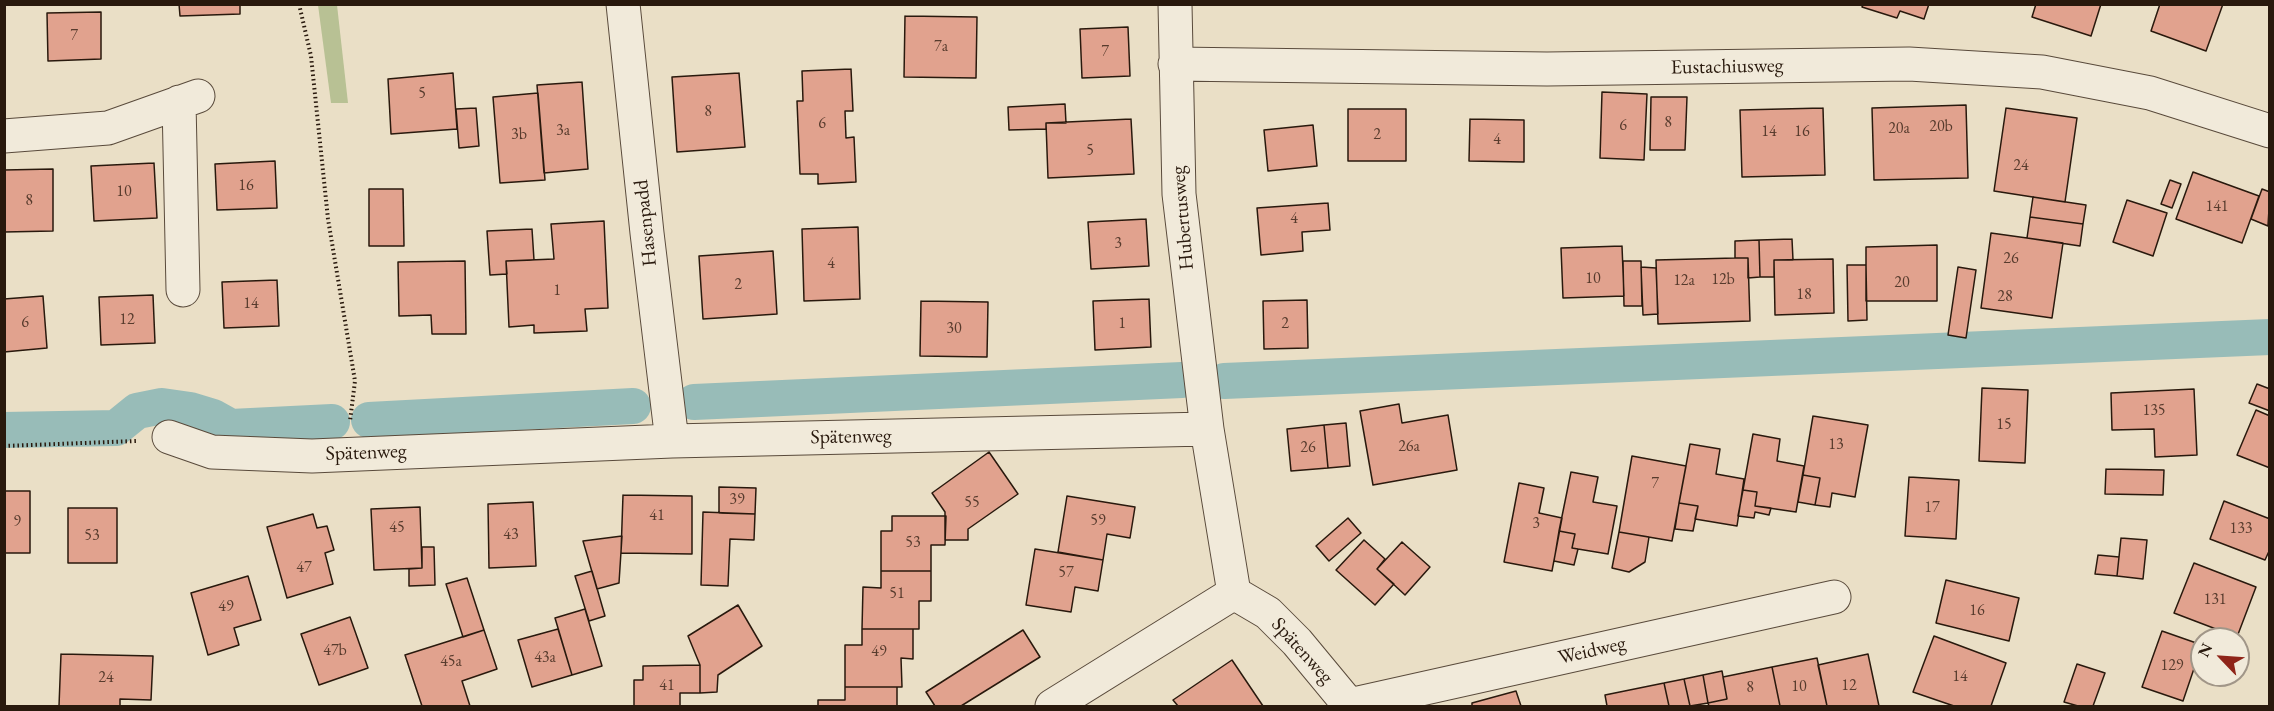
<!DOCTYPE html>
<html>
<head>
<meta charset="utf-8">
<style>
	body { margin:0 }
	#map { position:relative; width:2274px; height:711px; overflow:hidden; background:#eadfc6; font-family:"EB Garamond",serif }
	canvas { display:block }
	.frame { position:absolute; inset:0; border:6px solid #29190d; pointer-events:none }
	.north { position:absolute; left:2190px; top:627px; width:60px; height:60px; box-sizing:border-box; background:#f1eada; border:2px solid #a19688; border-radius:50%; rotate:295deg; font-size:16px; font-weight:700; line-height:24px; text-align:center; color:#29190d }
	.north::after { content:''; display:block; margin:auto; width:21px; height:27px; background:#8f2418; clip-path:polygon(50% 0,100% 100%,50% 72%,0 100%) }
</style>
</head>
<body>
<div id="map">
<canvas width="2274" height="711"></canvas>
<div class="frame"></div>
<div class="north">N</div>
</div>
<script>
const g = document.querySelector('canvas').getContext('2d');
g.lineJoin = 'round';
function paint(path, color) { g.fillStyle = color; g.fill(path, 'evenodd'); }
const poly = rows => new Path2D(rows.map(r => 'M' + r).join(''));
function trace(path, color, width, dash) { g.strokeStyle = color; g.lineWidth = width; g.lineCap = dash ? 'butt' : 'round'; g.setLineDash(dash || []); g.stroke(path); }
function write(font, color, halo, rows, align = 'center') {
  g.font = font + ' "EB Garamond",serif'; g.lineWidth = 6; g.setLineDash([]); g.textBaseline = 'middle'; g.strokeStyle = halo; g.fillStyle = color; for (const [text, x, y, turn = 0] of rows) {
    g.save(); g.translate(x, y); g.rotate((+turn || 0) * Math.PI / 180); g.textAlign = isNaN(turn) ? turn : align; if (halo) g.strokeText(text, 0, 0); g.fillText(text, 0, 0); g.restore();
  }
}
const green = poly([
	[318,5,337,5,348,103,331,103]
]);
const canal = poly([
	[1224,381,2270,337],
	[694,402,1182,380],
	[369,420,633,406],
	[4,430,116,428,137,411,162,406,190,410,213,417,231,427,332,422]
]);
const building = poly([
	[179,4,240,4,240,14,180,16,179,4],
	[1863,4,1929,4,1924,19,1900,11,1897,18,1862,7,1863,4],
	[2036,4,2101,4,2091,36,2032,17,2036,4],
	[2160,4,2223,4,2206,51,2151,31,2160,4],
	[101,12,101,59,48,61,47,13,101,12],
	[905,16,977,17,976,78,904,77,905,16],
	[1128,27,1130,76,1082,78,1080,29,1128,27],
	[851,69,853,111,845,111,846,138,854,137,856,182,818,184,818,174,800,174,797,101,803,101,802,71,851,69],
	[453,73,457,129,391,134,388,79,453,73],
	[739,73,745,147,677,152,672,77,739,73],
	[582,82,588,169,544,173,537,85,582,82],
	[1602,92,1647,94,1644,160,1600,158,1602,92],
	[538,93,545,180,500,183,493,97,538,93],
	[1651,97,1687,97,1685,150,1650,150,1651,97],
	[1065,104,1066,123,1046,123,1046,129,1009,130,1008,107,1065,104],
	[1966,105,1968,178,1874,180,1872,108,1966,105],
	[476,108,479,146,459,148,456,109,476,108],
	[1823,108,1825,175,1742,177,1740,110,1823,108],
	[2006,108,2077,118,2065,202,1994,191,2006,108],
	[1348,109,1406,109,1406,161,1348,161,1348,109],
	[1131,119,1134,174,1048,178,1046,123,1131,119],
	[1470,119,1524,120,1524,162,1469,161,1470,119],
	[1313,125,1317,166,1268,171,1264,130,1313,125],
	[275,161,277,208,217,210,215,164,275,161],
	[154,163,157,218,94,221,91,166,154,163],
	[53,169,53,231,4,232,4,170,53,169],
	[2193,172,2259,196,2242,243,2176,219,2193,172],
	[2170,180,2181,184,2172,208,2161,204,2170,180],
	[369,189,403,189,404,246,369,246,369,189],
	[2262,189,2270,192,2268,226,2251,219,2262,189],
	[2033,197,2086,205,2083,224,2030,217,2033,197],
	[2127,200,2167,213,2153,256,2113,242,2127,200],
	[1328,203,1330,230,1302,232,1303,251,1261,255,1257,208,1328,203],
	[2030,217,2083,224,2080,246,2027,238,2030,217],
	[1146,219,1149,266,1091,269,1088,222,1146,219],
	[604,221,608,308,585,309,587,331,534,333,534,325,509,327,506,261,554,259,551,224,604,221],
	[858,227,860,299,804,301,802,229,858,227],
	[532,229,534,260,506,261,507,274,490,275,487,231,532,229],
	[1991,233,2063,243,2052,318,1981,308,1991,233],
	[1792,239,1793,260,1774,260,1774,277,1760,277,1759,240,1792,239],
	[1759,240,1760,277,1748,278,1748,258,1735,258,1735,241,1759,240],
	[1937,245,1937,301,1866,301,1866,247,1937,245],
	[1622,246,1624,296,1563,298,1561,248,1622,246],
	[773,251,777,314,703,319,699,256,773,251],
	[1735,258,1748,258,1750,321,1658,324,1656,260,1735,258],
	[1833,259,1834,313,1775,315,1774,260,1833,259],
	[465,261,466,334,432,334,431,315,399,316,398,262,465,261],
	[1623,261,1641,261,1642,306,1624,306,1623,261],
	[1847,265,1866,265,1867,320,1848,321,1847,265],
	[1641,267,1656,268,1658,314,1643,315,1641,267],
	[1958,267,1976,270,1966,338,1948,335,1958,267],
	[277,280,279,326,224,328,222,282,277,280],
	[153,295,155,343,101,345,99,297,153,295],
	[43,296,47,348,4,352,4,299,43,296],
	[1149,299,1151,347,1095,350,1093,301,1149,299],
	[1307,300,1308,348,1264,349,1263,301,1307,300],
	[921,301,988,302,987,357,920,356,921,301],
	[2257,384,2270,389,2270,411,2249,403,2257,384],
	[1982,388,2028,390,2025,463,1979,461,1982,388],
	[2194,389,2197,455,2155,457,2154,429,2112,430,2111,393,2194,389],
	[1399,404,1402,423,1448,415,1457,470,1373,485,1360,411,1399,404],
	[2256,410,2270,416,2270,468,2237,455,2256,410],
	[1813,416,1868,425,1855,497,1832,493,1830,507,1815,505,1820,478,1803,475,1813,416],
	[1346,423,1350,466,1328,468,1324,425,1346,423],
	[1324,425,1328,468,1291,471,1287,429,1324,425],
	[1753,434,1780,439,1777,461,1804,466,1796,512,1755,506,1757,492,1743,490,1753,434],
	[1690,444,1720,449,1716,474,1744,479,1737,526,1695,519,1698,506,1679,503,1690,444],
	[989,452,1018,494,968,529,968,540,945,540,945,512,932,493,989,452],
	[1632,456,1686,466,1672,541,1619,532,1632,456],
	[2106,469,2164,470,2163,495,2105,494,2106,469],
	[1571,472,1598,477,1593,502,1617,506,1608,554,1572,548,1575,534,1559,531,1571,472],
	[1803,475,1820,478,1815,505,1798,502,1803,475],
	[1909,477,1959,480,1956,539,1905,536,1909,477],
	[1519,483,1544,488,1539,513,1562,518,1552,571,1504,562,1519,483],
	[719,487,756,488,755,514,719,513,719,487],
	[1743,490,1757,492,1755,506,1771,508,1769,515,1755,512,1754,518,1738,516,1743,490],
	[4,491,30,491,30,553,4,553,4,491],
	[623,495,692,496,692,554,621,553,623,495],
	[1067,496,1135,507,1130,538,1107,534,1103,560,1058,552,1067,496],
	[2224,501,2270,519,2270,549,2265,560,2210,539,2224,501],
	[533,502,536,566,489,568,488,504,533,502],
	[1679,503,1698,506,1693,531,1675,529,1679,503],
	[420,507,422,568,374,570,371,509,420,507],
	[68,508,117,508,117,563,68,563,68,508],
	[703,512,755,514,754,540,730,539,728,586,701,585,703,512],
	[313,514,317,528,327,526,334,550,325,553,333,584,287,598,267,527,313,514],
	[892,516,946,516,945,545,931,545,931,571,881,571,881,531,892,531,892,516],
	[1348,518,1361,533,1329,561,1316,546,1348,518],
	[1559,531,1575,534,1572,548,1578,549,1574,565,1554,561,1559,531],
	[1619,532,1649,537,1645,562,1629,572,1612,568,1619,532],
	[622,536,619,583,597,589,583,541,622,536],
	[2121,538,2147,540,2143,579,2117,576,2121,538],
	[1364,540,1385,559,1377,569,1394,584,1375,605,1336,570,1364,540],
	[1402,542,1430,567,1405,595,1377,569,1402,542],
	[422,547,434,547,435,585,409,586,409,569,422,568,422,547],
	[1035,549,1103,560,1098,591,1075,587,1071,612,1026,605,1035,549],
	[2098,555,2119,557,2117,576,2095,574,2098,555],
	[2194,563,2256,587,2237,637,2174,613,2194,563],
	[592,571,605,616,589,621,575,576,592,571],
	[881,571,931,571,931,601,919,601,919,629,862,629,863,587,881,588,881,571],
	[248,576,261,620,234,628,239,645,208,655,191,593,248,576],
	[467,578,484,630,463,637,446,584,467,578],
	[1946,580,2019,598,2009,641,1936,623,1946,580],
	[738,605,762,646,718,675,717,692,700,693,700,665,688,636,738,605],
	[585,609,602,666,572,675,555,618,585,609],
	[350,617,368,668,319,685,301,634,350,617],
	[558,629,572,675,532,687,518,640,558,629],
	[862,629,913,629,913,659,901,658,902,687,845,687,845,645,862,645,862,629],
	[484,630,497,669,462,681,470,706,422,706,405,655,484,630],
	[1023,630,1040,657,961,706,935,706,926,692,1023,630],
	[2162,631,2202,645,2183,701,2142,687,2162,631],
	[1934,636,2006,663,1991,706,1954,706,1913,692,1934,636],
	[61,654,153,656,151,700,120,699,120,706,59,706,61,654],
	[1868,654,1879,706,1827,706,1818,665,1868,654],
	[1817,658,1827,706,1780,706,1772,667,1817,658],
	[1232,660,1263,706,1178,706,1173,700,1232,660],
	[2077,664,2105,673,2093,706,2078,706,2064,702,2077,664],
	[700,665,700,693,680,693,680,706,634,706,634,680,643,680,643,666,700,665],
	[1772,667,1780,706,1709,706,1708,703,1727,699,1723,677,1772,667],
	[1722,671,1727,699,1708,703,1703,675,1722,671],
	[1703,675,1708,703,1690,706,1684,679,1703,675],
	[1684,679,1690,706,1669,706,1664,683,1684,679],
	[1664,683,1669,706,1607,706,1605,695,1664,683],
	[845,687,897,687,897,706,818,706,818,700,845,700,845,687],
	[1516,691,1521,706,1472,706,1472,703,1516,691]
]);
const path = poly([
	[299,4,311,56,328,219,355,381,350,421],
	[4,446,136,441]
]);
const minor = poly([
	[623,4,647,233,672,441],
	[1175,4,1179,194,1207,429],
	[1175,64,1547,69,1909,64,2042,72,2150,93,2270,131],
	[179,102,183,290],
	[4,136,108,128,198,96],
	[169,437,212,452,312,456,672,441,1207,429,1234,593,1268,613,1297,642,1350,706],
	[1349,705,1834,597],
	[1052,706,1234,593]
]);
const numberNames = [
	["7",74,36],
	["7a",941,47],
	["7",1105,52],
	["5",422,94],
	["8",708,112],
	["8",1668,123],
	["6",822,124],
	["6",1623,126],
	["20b",1941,127],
	["20a",1899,129],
	["3a",563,131],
	["14",1769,132],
	["16",1802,132],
	["3b",519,135],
	["2",1377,135],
	["4",1497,140],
	["5",1090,151],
	["24",2021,166],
	["16",246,186],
	["10",124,192],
	["8",29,201],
	["141",2217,207],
	["4",1294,219],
	["3",1118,244],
	["26",2011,259],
	["4",831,264],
	["10",1593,279],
	["12b",1723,280],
	["12a",1684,281],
	["20",1902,283],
	["2",738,285],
	["1",557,291],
	["18",1804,295],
	["28",2005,297],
	["14",251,304],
	["12",127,320],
	["6",25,323],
	["1",1122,324],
	["2",1285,324],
	["30",954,329],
	["135",2154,411],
	["15",2004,425],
	["13",1836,445],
	["26a",1409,447],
	["26",1308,448],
	["7",1655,484],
	["39",737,500],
	["55",972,503],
	["17",1932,508],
	["41",657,516],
	["59",1098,521],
	["9",17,522],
	["3",1536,524],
	["45",397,528],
	["133",2241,529],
	["43",511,535],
	["53",92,536],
	["53",913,543],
	["47",304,568],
	["57",1066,573],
	["51",897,594],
	["131",2215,600],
	["49",226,607],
	["16",1977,611],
	["47b",335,651],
	["49",879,652],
	["43a",545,658],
	["45a",451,662],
	["129",2172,666],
	["14",1960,677],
	["24",106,678],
	["41",667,686],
	["12",1849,686],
	["10",1799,687],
	["8",1750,688]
];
const streetNames = [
	["Eustachiusweg",1727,67,-1],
	["Hubertusweg",1183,218,-95],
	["Hasenpadd",646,223,-96],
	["Spätenweg",851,437,-1],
	["Spätenweg",366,453,-2],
	["Spätenweg",1302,651,48],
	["Weidweg",1592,651,-13]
];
paint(green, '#b8c194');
trace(canal, '#98bcb8', 36);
paint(building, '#e1a28e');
trace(building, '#29190d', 1.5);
trace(minor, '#594a3b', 35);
trace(path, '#29190d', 4, [1.5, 3]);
trace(minor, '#f1eada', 33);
write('16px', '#573b2d', null, numberNames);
write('20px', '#29190d', '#f1eada', streetNames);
</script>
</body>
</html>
